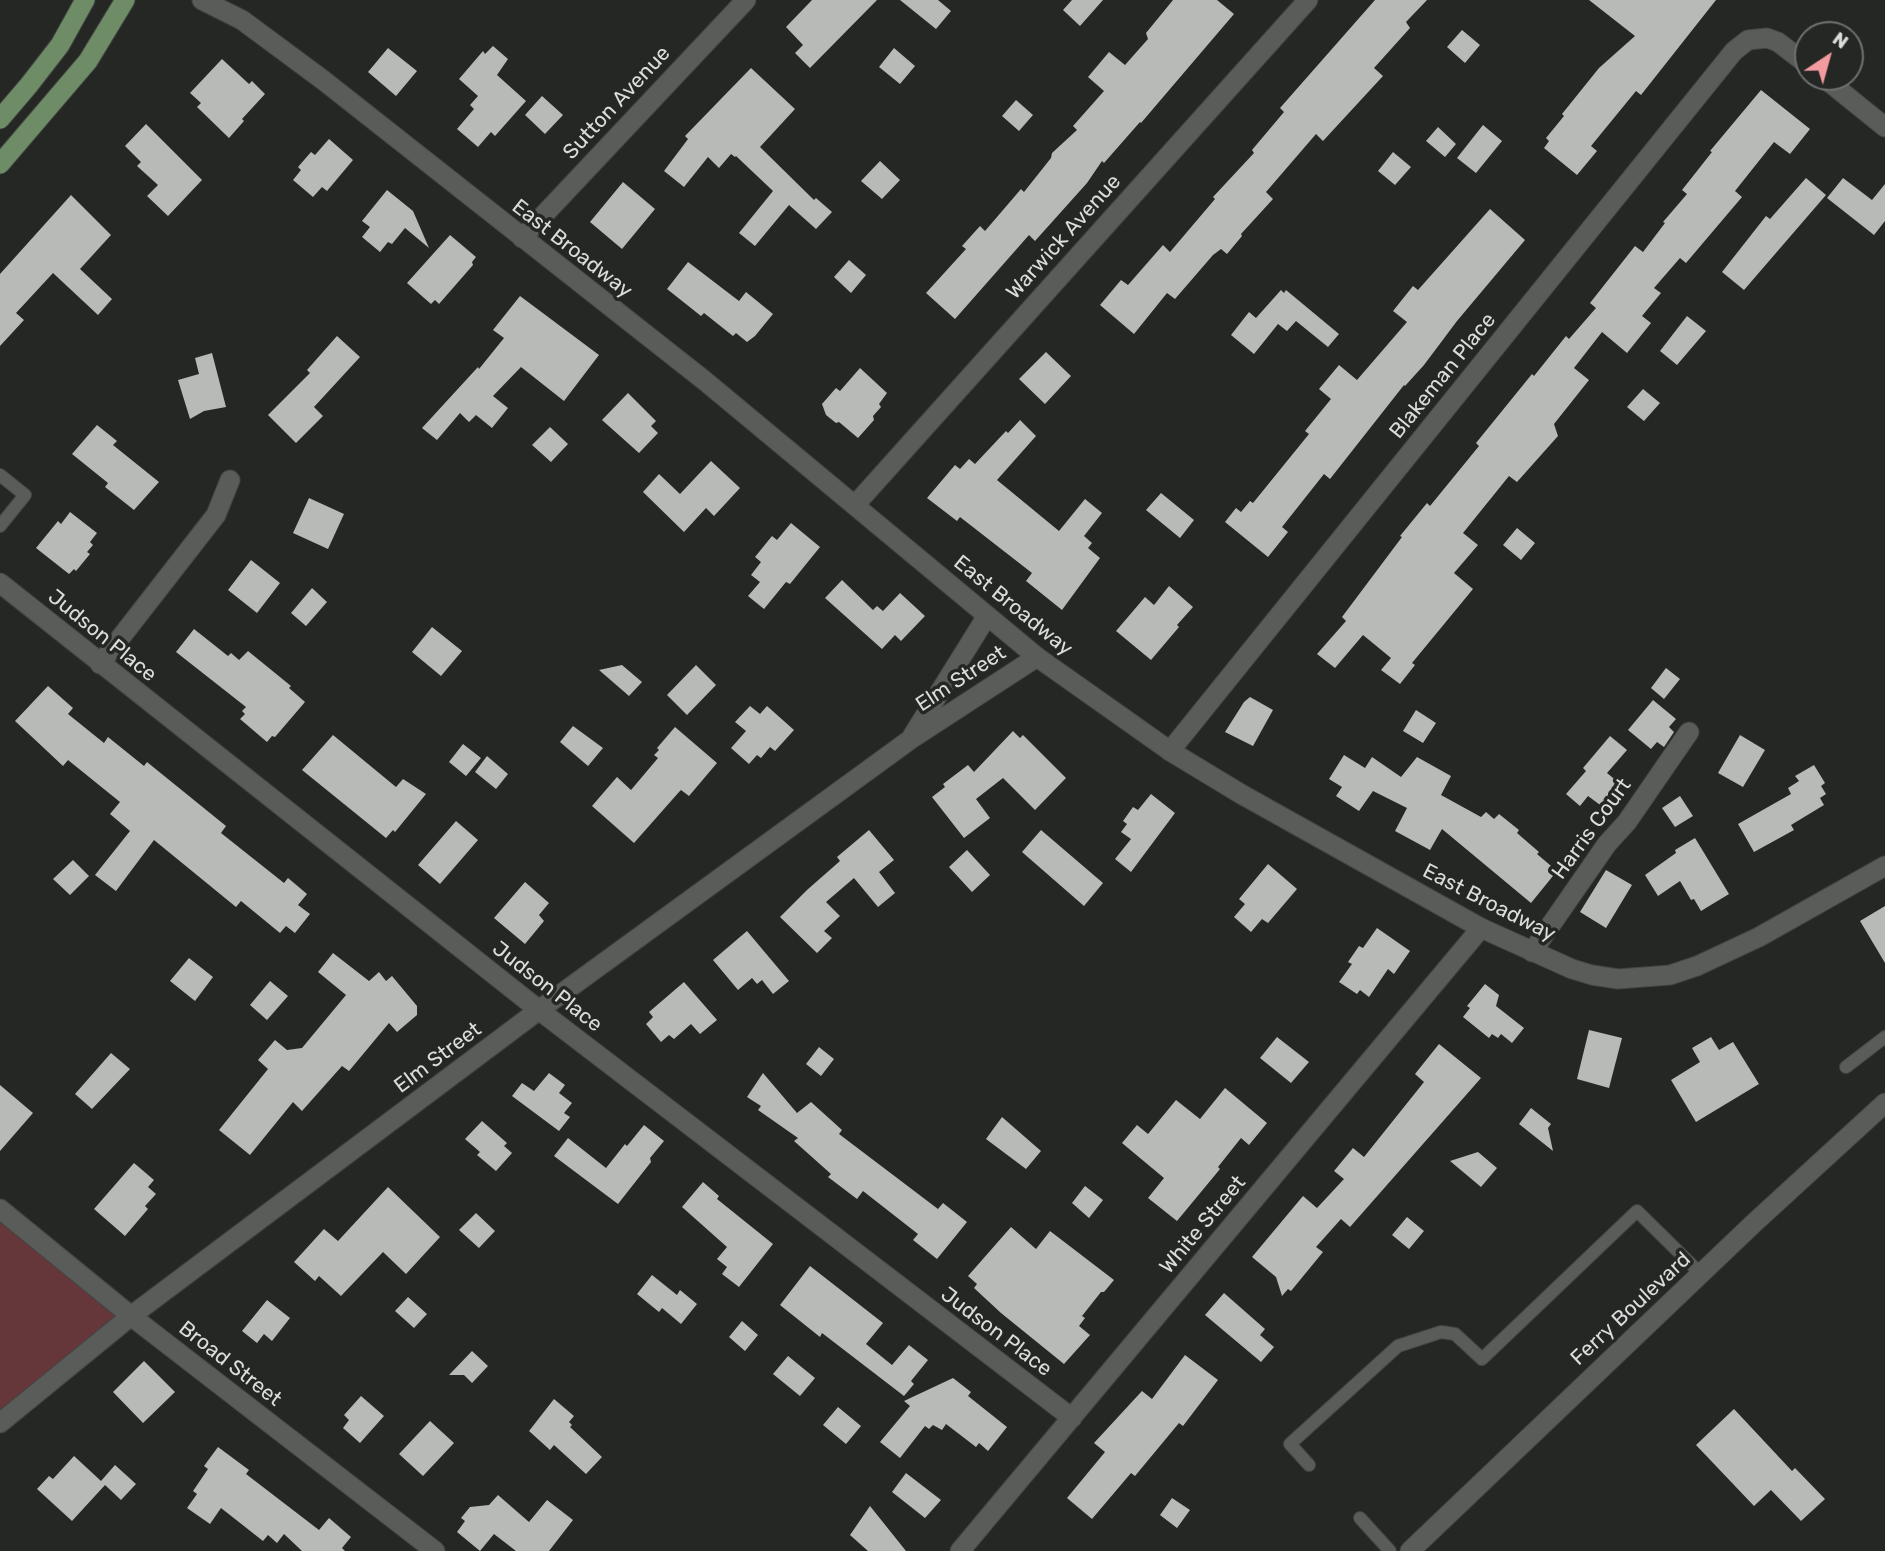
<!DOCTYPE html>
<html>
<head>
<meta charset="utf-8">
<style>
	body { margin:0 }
	#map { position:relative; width:1885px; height:1551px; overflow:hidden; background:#252725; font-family:Rubik,sans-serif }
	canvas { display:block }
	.north { position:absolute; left:1794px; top:21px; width:70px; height:70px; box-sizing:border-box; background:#252725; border:2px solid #6e6f6e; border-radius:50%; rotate:36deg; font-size:19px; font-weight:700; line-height:28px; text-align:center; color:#dbdcdb }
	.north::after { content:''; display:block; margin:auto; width:24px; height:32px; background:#f49b9f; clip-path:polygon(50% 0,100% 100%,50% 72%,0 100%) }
</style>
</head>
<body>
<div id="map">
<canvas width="1885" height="1551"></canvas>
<div class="north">N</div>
</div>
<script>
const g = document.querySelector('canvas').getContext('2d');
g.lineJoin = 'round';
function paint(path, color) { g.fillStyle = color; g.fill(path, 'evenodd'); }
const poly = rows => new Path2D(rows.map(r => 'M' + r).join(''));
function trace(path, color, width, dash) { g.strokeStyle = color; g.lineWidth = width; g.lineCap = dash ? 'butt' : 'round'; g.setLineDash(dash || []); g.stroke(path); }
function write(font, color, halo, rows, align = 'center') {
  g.font = font + ' Rubik,sans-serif'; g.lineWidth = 7; g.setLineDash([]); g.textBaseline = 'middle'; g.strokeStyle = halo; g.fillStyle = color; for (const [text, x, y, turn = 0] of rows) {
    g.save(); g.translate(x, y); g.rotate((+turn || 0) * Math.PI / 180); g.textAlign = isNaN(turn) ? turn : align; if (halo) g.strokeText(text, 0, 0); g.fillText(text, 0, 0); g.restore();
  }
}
const green = poly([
	[0,1209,131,1316,0,1423]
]);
const building = poly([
	[812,0,877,0,810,68,795,53,803,45,786,27],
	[900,0,938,0,951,11,936,29],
	[1072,0,1103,0,1080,26,1063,10],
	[1173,0,1217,0,1234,14,1141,123,1140,122,1104,163,1102,161,1087,183,1035,241,1029,235,955,319,926,293,966,249,962,246,980,226,985,231,1021,189,1024,192,1051,158,1052,153,1077,130,1073,126,1104,91,1088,77,1109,52,1125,65,1148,39,1146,33],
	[1375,0,1427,0,1406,22,1410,28,1374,68,1383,76,1323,141,1316,134,1266,192,1273,199,1241,234,1242,236,1227,254,1221,249,1213,255,1175,299,1167,293,1134,334,1100,305,1121,280,1128,285,1163,245,1170,252,1215,199,1213,197,1254,153,1252,150,1284,112,1280,108],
	[1589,0,1716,0,1641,95,1636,91,1591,146,1597,151,1577,175,1544,148,1549,141,1546,138,1564,116,1562,114,1599,68,1635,36],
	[1462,30,1480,45,1465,63,1447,47],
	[493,46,508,59,497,75,526,101,495,136,491,132,478,147,457,129,474,109,470,105,478,96,459,79,483,51,485,54],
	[388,48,417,71,396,96,368,72],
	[894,48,915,66,900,84,879,67],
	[222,59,249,84,252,81,265,94,242,119,244,121,229,138,197,107,201,103,190,93],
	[751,68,795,109,760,147,814,200,816,198,832,212,816,229,789,205,755,246,739,233,773,191,736,156,735,157,731,154,719,168,708,157,684,187,664,171,688,139,685,136],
	[1761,90,1810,129,1790,154,1774,142,1735,191,1742,197,1686,263,1680,258,1654,288,1661,293,1642,316,1651,323,1627,353,1602,332,1574,368,1589,380,1554,424,1558,436,1517,482,1509,476,1463,533,1478,545,1454,573,1473,589,1412,663,1415,665,1400,684,1381,670,1391,658,1363,635,1335,668,1317,654,1346,621,1342,617,1402,537,1400,536,1427,503,1430,506,1479,446,1476,443,1532,374,1534,376,1566,336,1569,339,1596,308,1590,303,1635,246,1643,252,1665,223,1663,222,1687,194,1682,190,1712,152,1710,151],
	[542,96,563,115,545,134,525,115],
	[1016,100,1033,115,1019,131,1002,116],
	[146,124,202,180,168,216,147,196,158,185,137,166,141,162,125,146],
	[1483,125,1502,141,1476,173,1457,158],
	[1438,127,1456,144,1445,157,1426,141],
	[329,139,353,160,327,191,322,187,313,197,293,180,301,170,298,167,311,152,315,155],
	[1393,152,1411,167,1395,185,1378,171],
	[880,161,900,180,882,199,861,181],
	[1806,178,1826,195,1744,290,1722,272,1766,216,1770,219],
	[1843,178,1872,200,1885,184,1885,221,1874,235,1827,198],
	[623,182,655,209,622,249,590,222],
	[387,190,413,211,429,248,405,228,392,244,388,242,380,252,362,237,370,227,362,221],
	[71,195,111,235,80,269,112,299,98,315,53,273,16,313,24,320,0,346,0,274],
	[1490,209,1525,240,1457,321,1424,365,1405,386,1404,385,1330,479,1324,474,1282,527,1288,532,1268,557,1225,522,1236,508,1241,512,1250,501,1253,503,1309,434,1305,431,1331,399,1319,389,1339,365,1357,380,1407,322,1393,311,1413,286,1418,290],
	[450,235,476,257,472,262,473,265,439,304,435,300,431,304,407,283],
	[849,260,866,275,851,293,834,277],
	[688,262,739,301,746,292,773,314,755,336,747,342,736,333,733,336,704,313,701,316,667,289],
	[1281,290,1284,293,1286,290,1339,334,1328,347,1296,321,1287,331,1278,324,1254,354,1231,335,1249,312,1256,318],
	[520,296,599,355,564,401,521,367,493,396,508,408,492,428,476,415,469,422,460,413,437,440,422,428,478,367,479,369,504,338,493,330],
	[1687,316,1706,331,1677,365,1660,351],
	[337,336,360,357,314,407,323,416,296,443,268,415,310,373,307,370],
	[1046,352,1071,376,1045,404,1019,379],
	[212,353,226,407,204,411,190,419,178,380,199,374,195,358],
	[860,368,887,393,879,404,881,407,873,416,874,420,858,438,839,422,836,423,826,415,822,404,836,388,840,391],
	[1643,389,1660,403,1644,421,1627,407],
	[628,393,656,421,651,426,658,433,639,453,602,420],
	[1020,420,1036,436,997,480,1059,531,1085,499,1102,513,1084,536,1092,543,1088,548,1100,558,1062,610,1026,581,1032,573,960,517,957,521,927,498,955,465,960,469,969,459,975,464,1006,431,1008,433],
	[97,425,117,441,113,445,159,482,134,510,105,487,108,483,72,454],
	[550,427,568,444,551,462,532,445],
	[711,461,740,488,714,516,706,508,684,532,643,492,659,474,680,494],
	[1161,493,1194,520,1180,538,1146,510],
	[309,498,344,514,328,549,293,533],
	[70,512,97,533,90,542,93,545,87,552,90,554,76,571,74,569,69,574,36,548,58,521,61,524],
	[791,523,820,547,790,584,786,582,764,609,748,596,760,582,751,575,761,562,755,557,772,536,777,540],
	[1517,528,1535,543,1521,560,1503,545],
	[251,560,280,583,257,613,228,590],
	[842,580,873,610,877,606,883,611,900,593,925,616,901,641,895,635,882,649,825,598],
	[1169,586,1193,607,1177,625,1179,627,1151,660,1116,631,1145,597,1154,605],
	[312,588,327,602,306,626,291,613],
	[432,627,462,651,441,676,412,652],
	[194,629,228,656,231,653,239,660,248,651,291,686,289,688,305,702,275,737,272,736,267,742,240,719,245,714,242,711,246,707,176,652],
	[622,665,642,682,629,696,599,670],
	[696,665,716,685,687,715,667,695],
	[1666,668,1680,679,1664,699,1651,688],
	[48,686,73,708,68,714,104,743,108,737,144,766,147,762,226,826,221,833,284,883,288,878,307,894,298,905,310,914,295,933,286,926,280,933,241,901,236,907,154,840,116,891,95,875,130,831,110,814,120,802,68,760,63,766,15,721],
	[1250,697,1273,710,1253,746,1225,732,1244,702],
	[1653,700,1676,719,1669,727,1674,732,1664,747,1657,742,1651,749,1628,730],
	[750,706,760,714,767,706,794,730,775,751,770,747,761,758,757,755,749,764,731,748,746,731,735,722],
	[1416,710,1436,723,1423,743,1403,731],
	[573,726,603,748,588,766,560,742],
	[675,727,717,763,689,796,681,790,679,792,634,843,592,806,617,777,631,790,658,758,654,755,659,750,657,748],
	[1013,731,1020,738,1023,735,1066,778,1035,810,1003,778,976,799,990,818,964,838,932,797,945,787,943,784,968,765,974,772],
	[333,735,396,787,403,779,426,794,395,832,393,830,386,838,302,770],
	[1740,735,1765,750,1743,787,1718,773],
	[1610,736,1627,750,1607,773,1623,786,1617,793,1623,799,1611,813,1588,796,1580,806,1566,794,1586,771,1583,768],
	[463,744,481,758,466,776,449,762],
	[1344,755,1365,768,1372,757,1401,777,1417,757,1451,776,1441,795,1481,817,1486,812,1494,819,1499,814,1519,830,1517,833,1539,852,1537,854,1557,871,1531,903,1442,829,1430,850,1395,831,1407,808,1373,791,1359,811,1336,796,1342,787,1329,779],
	[487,756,508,774,496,789,475,772],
	[1814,765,1825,783,1821,786,1826,794,1820,798,1824,805,1791,825,1794,830,1754,852,1738,824,1791,794,1788,788,1799,781,1795,776],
	[1151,794,1175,813,1131,872,1115,859,1131,839,1121,832,1127,824,1123,821,1133,807,1138,810],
	[1680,796,1693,816,1675,827,1662,808],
	[456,821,478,840,440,884,418,865],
	[869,830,894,860,879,872,895,893,878,907,854,878,826,902,840,916,824,931,832,938,817,953,780,917,807,890,840,861,837,857],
	[1041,830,1103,883,1084,906,1022,852],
	[1695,838,1729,894,1701,911,1694,899,1691,900,1680,881,1658,896,1645,875,1676,853,1675,850],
	[967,850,990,875,972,892,949,867],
	[73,860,89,876,70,895,53,879],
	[1268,864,1297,889,1268,923,1262,919,1251,932,1234,917,1245,904,1239,899],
	[1606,870,1632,885,1606,928,1580,912],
	[525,882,549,903,539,915,544,921,525,944,494,918],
	[1885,906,1885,963,1860,921],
	[1377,928,1410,951,1394,974,1388,969,1369,997,1360,990,1357,994,1339,982,1352,964,1348,962,1359,946,1363,948],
	[747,931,789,981,773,994,762,980,757,984,752,978,738,990,713,960],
	[333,953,369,981,379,972,386,981,392,976,417,1006,417,1015,397,1032,389,1023,349,1071,342,1066,302,1111,293,1102,250,1155,219,1130,268,1069,258,1060,275,1040,287,1050,302,1048,346,995,318,972],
	[189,958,213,977,195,1001,170,981],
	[270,981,288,996,267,1020,250,1005],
	[684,982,717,1020,700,1034,691,1024,674,1039,669,1035,661,1042,646,1024,653,1017,649,1012],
	[1485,984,1499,995,1496,1006,1524,1028,1512,1043,1501,1034,1498,1038,1492,1034,1489,1038,1463,1017,1470,1008,1467,1006],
	[1589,1030,1622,1038,1609,1088,1577,1079],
	[1277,1037,1309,1062,1291,1083,1260,1058],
	[1711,1037,1719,1050,1733,1042,1759,1084,1696,1122,1671,1080,1700,1062,1692,1048],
	[1439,1044,1481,1078,1350,1227,1341,1219,1316,1247,1323,1252,1291,1291,1288,1289,1282,1296,1276,1277,1252,1257,1303,1196,1317,1208,1344,1179,1334,1171,1353,1148,1364,1157,1424,1082,1415,1074],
	[819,1047,834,1059,821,1076,806,1064],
	[111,1053,130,1069,92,1109,75,1094],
	[549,1073,565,1085,559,1093,572,1103,564,1113,570,1117,559,1131,512,1096,522,1083,534,1091],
	[763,1073,797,1113,811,1102,842,1130,839,1134,938,1209,943,1203,967,1222,937,1259,913,1240,918,1234,863,1191,857,1199,828,1177,831,1174,794,1141,798,1138,758,1110,761,1106,747,1097],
	[0,1085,33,1113,0,1151],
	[1225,1088,1267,1123,1249,1145,1241,1138,1218,1167,1220,1169,1177,1221,1148,1198,1164,1178,1122,1143,1137,1125,1148,1134,1176,1100,1200,1119],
	[1531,1108,1551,1124,1548,1128,1553,1151,1519,1124],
	[1002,1117,1041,1151,1026,1169,986,1139],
	[482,1121,507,1143,504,1146,512,1153,496,1171,477,1155,480,1152,465,1139],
	[644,1125,664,1141,650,1158,651,1162,618,1204,554,1156,568,1138,606,1168,625,1144,627,1146],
	[1478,1152,1497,1168,1481,1187,1450,1161],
	[134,1163,154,1180,148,1187,156,1194,145,1206,148,1209,125,1236,94,1209],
	[703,1182,719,1196,717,1199,773,1244,739,1287,722,1274,727,1267,717,1259,727,1247,682,1207],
	[1085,1186,1103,1200,1089,1218,1072,1203],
	[388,1187,440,1237,406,1274,383,1252,341,1296,319,1276,315,1281,294,1262,324,1229,338,1241],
	[476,1213,495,1231,479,1248,459,1230],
	[1407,1217,1424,1231,1409,1249,1392,1235],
	[1011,1227,1036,1249,1050,1231,1114,1280,1104,1292,1101,1292,1082,1316,1085,1318,1079,1326,1090,1335,1064,1364,1001,1313,974,1288,977,1284,968,1276],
	[810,1266,883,1323,866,1344,892,1365,909,1345,928,1360,911,1381,914,1384,904,1396,822,1333,820,1337,780,1305],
	[652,1275,677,1295,680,1290,697,1304,681,1324,662,1308,659,1312,637,1294],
	[1224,1293,1265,1329,1260,1335,1274,1347,1261,1362,1205,1315],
	[408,1297,427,1314,414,1328,395,1311],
	[267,1300,290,1318,272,1341,264,1334,257,1343,242,1331],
	[742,1321,758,1335,745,1351,729,1337],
	[472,1351,488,1366,472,1383,464,1375,449,1375],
	[1185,1355,1218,1380,1183,1426,1179,1423,1135,1476,1131,1473,1092,1519,1067,1498,1105,1452,1094,1443,1142,1391,1152,1399],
	[788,1356,815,1378,800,1396,773,1374],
	[144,1361,175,1392,143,1423,113,1392],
	[953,1378,971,1392,968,1396,1007,1427,988,1451,979,1443,976,1447,946,1424,942,1430,933,1425,929,1429,925,1426,900,1458,880,1442,910,1406,904,1401],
	[361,1396,384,1416,360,1443,343,1428,349,1420,344,1415],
	[554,1399,574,1416,569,1422,572,1425,570,1427,602,1457,586,1474,554,1445,550,1450,529,1431],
	[838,1407,861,1426,846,1444,823,1425],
	[1734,1409,1792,1471,1795,1468,1825,1499,1801,1521,1771,1490,1754,1506,1696,1445],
	[430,1421,454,1443,423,1476,399,1454],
	[218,1447,249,1470,246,1474,319,1530,329,1518,351,1537,342,1548,345,1551,302,1551,284,1534,277,1543,268,1535,263,1541,221,1508,210,1524,187,1508,197,1494,193,1491,208,1469,204,1466],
	[74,1456,101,1481,115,1465,136,1484,121,1500,105,1485,72,1521,37,1489,49,1476,53,1479],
	[906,1473,941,1500,925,1518,892,1492],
	[498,1495,529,1522,547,1500,573,1520,549,1551,516,1551,494,1534,480,1551,457,1532,465,1521,461,1518,470,1507,489,1505],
	[1172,1498,1190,1510,1177,1528,1160,1515],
	[870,1506,906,1551,868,1551,850,1535]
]);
const service = poly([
	[0,475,25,495,0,526],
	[1846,1067,1885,1037],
	[1309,1465,1290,1444,1398,1346,1441,1332,1455,1334,1482,1359,1637,1211,1701,1274],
	[1360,1518,1390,1551]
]);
const minor = poly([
	[1823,77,1885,127],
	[522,238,746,0],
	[855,505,1308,0],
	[0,583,539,1010,1072,1418],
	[100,664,216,515,230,480],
	[913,735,987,616],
	[1170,751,1734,51,1748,40,1767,38,1778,42,1808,65],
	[1532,952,1607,844,1627,822,1689,732],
	[0,1209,131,1316,435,1551],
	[0,1423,131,1316,539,1010,911,739,1037,657],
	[960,1551,1481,928]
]);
const tertiary = poly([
	[202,0,242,20,323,80,705,381,1037,657,1170,751,1241,794,1481,928,1572,969,1592,975,1618,979,1670,975,1697,966,1759,937,1885,866]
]);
const secondary = poly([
	[1410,1551,1754,1223,1885,1103]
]);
const primary = poly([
	[0,119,29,85,60,45,85,0],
	[0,164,88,61,125,0]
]);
const streetNames = [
	["Sutton Avenue",617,103,-47],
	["Warwick Avenue",1064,237,-48],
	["East Broadway",572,249,38],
	["Blakeman Place",1443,376,-51],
	["East Broadway",1013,606,39],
	["Judson Place",102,636,39],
	["Elm Street",961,679,-33],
	["Harris Court",1592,829,-54],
	["East Broadway",1489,903,27],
	["Judson Place",547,987,38],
	["Elm Street",438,1058,-37],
	["White Street",1203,1225,-50],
	["Ferry Boulevard",1631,1309,-43],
	["Judson Place",996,1332,37],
	["Broad Street",230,1364,38]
];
paint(green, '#65373a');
paint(building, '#b8bab8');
trace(service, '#434543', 14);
trace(minor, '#434543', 21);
trace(tertiary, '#434543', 21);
trace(secondary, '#434543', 21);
trace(primary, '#434543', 21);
trace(service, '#5a5c59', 12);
trace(minor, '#5a5c59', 19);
trace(tertiary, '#5a5c59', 19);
trace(secondary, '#5a5c59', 19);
trace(primary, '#6e8d67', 19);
write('21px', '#dbdcdb', '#252725', streetNames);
</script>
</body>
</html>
